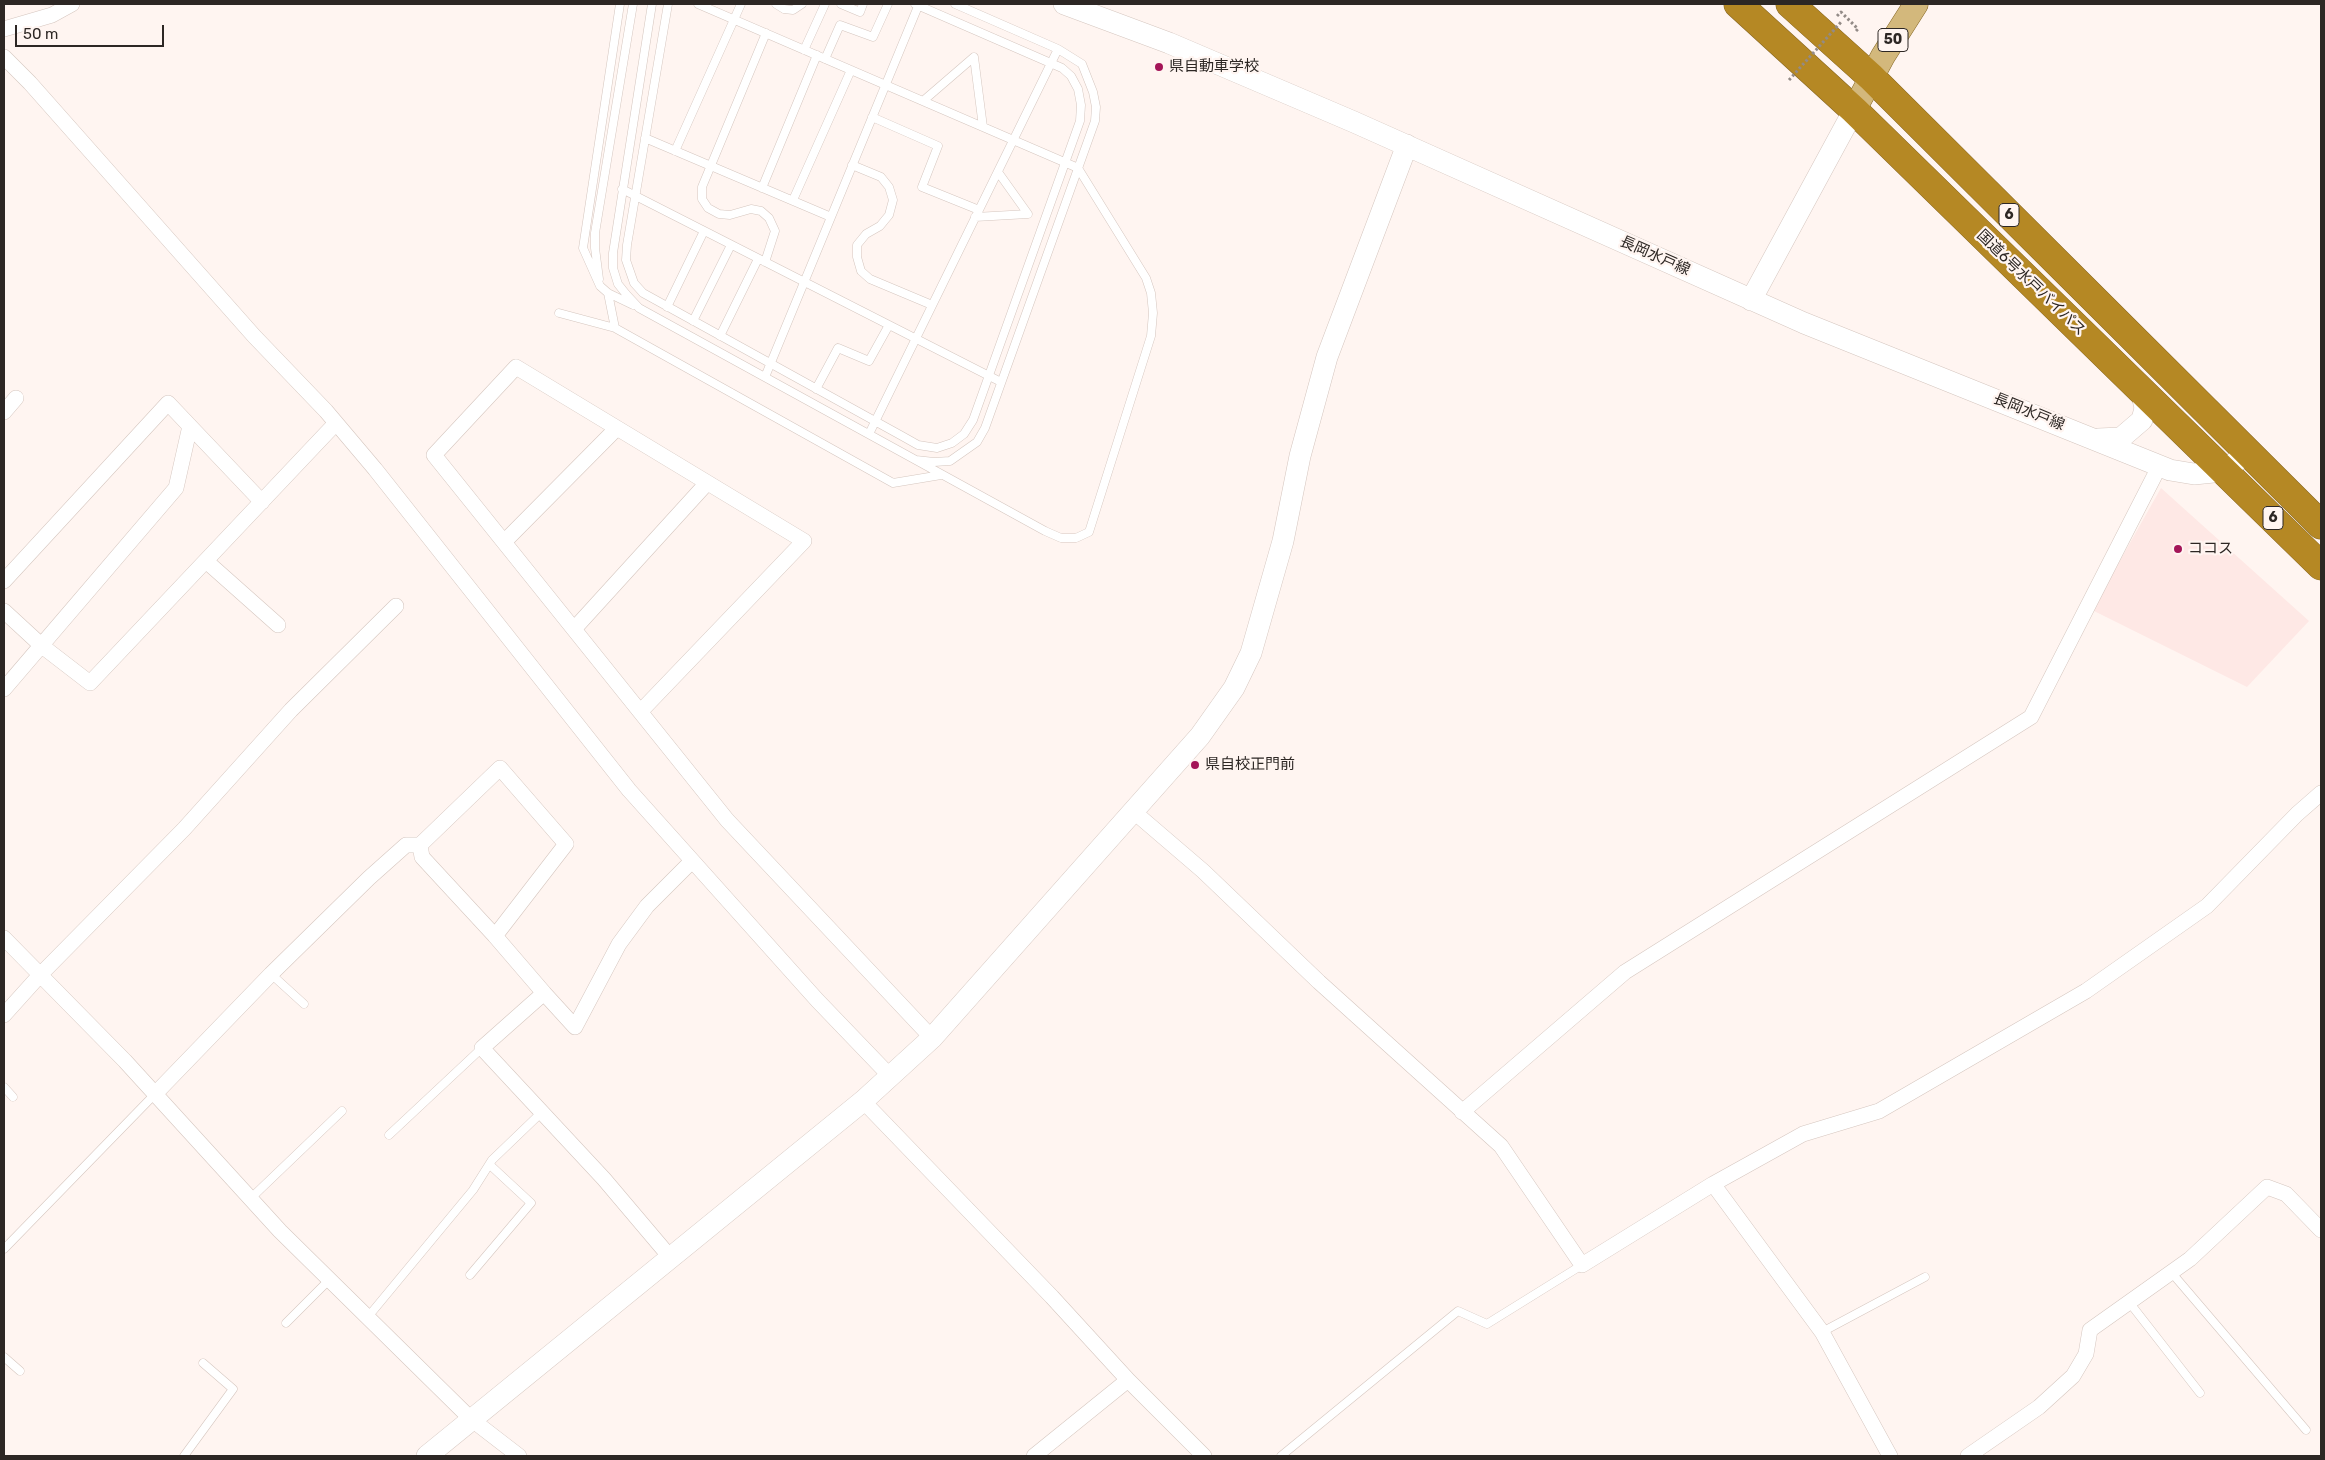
<!DOCTYPE html>
<html>
<head>
<meta charset="utf-8">
<style>
	body { margin:0 }
	#map { position:relative; width:2325px; height:1460px; overflow:hidden; background:#fff5f1; font-family:Rubik,sans-serif }
	canvas { display:block }
	.frame { position:absolute; inset:0; border:5px solid #2d2724; pointer-events:none }
	.scale { position:absolute; left:15px; top:25px; width:149px; height:22px; box-sizing:border-box; border:2px solid #2d2724; border-top:0; padding-left:6px; font-size:15px; line-height:18px; white-space:nowrap; color:#2d2724; -webkit-text-stroke:4px #fff5f1; paint-order:stroke }
</style>
</head>
<body>
<div id="map">
<canvas width="2325" height="1460"></canvas>
<div class="frame"></div>
<div class="scale">50 m</div>
</div>
<script>
const g = document.querySelector('canvas').getContext('2d');
g.lineJoin = 'round';
function paint(path, color) { g.fillStyle = color; g.fill(path, 'evenodd'); }
const poly = rows => new Path2D(rows.map(r => 'M' + r).join(''));
function trace(path, color, width, dash) { g.strokeStyle = color; g.lineWidth = width; g.lineCap = dash ? 'butt' : 'round'; g.setLineDash(dash || []); g.stroke(path); }
function write(font, color, halo, rows, align = 'center') {
  g.font = font + ' Rubik,"Noto Sans JP",sans-serif'; g.lineWidth = 4.5; g.setLineDash([]); g.textBaseline = 'middle'; g.strokeStyle = halo; g.fillStyle = color; for (const [text, x, y, turn = 0] of rows) {
    g.save(); g.translate(x, y); g.rotate((+turn || 0) * Math.PI / 180); g.textAlign = isNaN(turn) ? turn : align; if (halo) g.strokeText(text, 0, 0); g.fillText(text, 0, 0); g.restore();
  }
}
const commercial = poly([
	[2161,488,2309,621,2247,687,2092,610]
]);
const path = poly([
	[1837,16,1841,12,1858,29,1855,32]
]);
const lane = poly([
	[620,4,583,248,600,286,608,293,633,305],
	[652,4,613,253,613,268,618,284,626,294,639,308,1045,531,1061,538,1076,538,1089,532,1151,336,1153,313,1151,293,1146,278,1078,168,698,4],
	[668,4,627,245,626,260,634,283,643,293,902,436,918,445,937,448,952,443,964,434,973,420,1080,121,1081,105,1078,89,1071,76,1062,68,915,4],
	[776,4,784,9,793,10,802,4],
	[841,4,860,12,863,4],
	[804,50,825,4],
	[825,59,840,25,873,37,888,4],
	[923,101,974,57,983,127],
	[872,117,938,146,922,187,979,210],
	[645,138,831,217],
	[675,151,741,4],
	[852,165,881,177,889,187,893,200,889,215,880,226,866,234,857,245,857,257,861,271,870,279,932,305],
	[762,188,817,55],
	[622,189,1001,382],
	[793,200,851,70],
	[975,217,1028,214,998,172],
	[765,262,775,231,769,218,761,211,751,209,730,215,719,214,708,208,702,199,702,187,766,33],
	[599,279,595,248,595,233,633,4],
	[608,293,615,328,893,483,941,475],
	[667,307,704,231],
	[559,313,615,328],
	[693,321,731,245],
	[720,336,758,259],
	[765,377,919,4],
	[816,389,838,348,869,361,889,325],
	[869,434,1058,49],
	[916,460,934,462,950,461,977,442,985,428,1095,121,1096,107,1093,92,1082,64,1058,49,955,4],
	[271,974,304,1004],
	[4,1087,13,1097],
	[389,1135,482,1048],
	[250,1199,342,1111],
	[4,1249,155,1094],
	[2171,1272,2306,1430],
	[470,1275,531,1203,490,1165],
	[2129,1302,2200,1393],
	[367,1318,473,1190,492,1160,542,1112],
	[286,1323,329,1280],
	[1822,1332,1925,1277],
	[4,1357,20,1371],
	[184,1456,233,1389,203,1363],
	[1281,1456,1458,1311,1487,1324,1582,1265]
]);
const street = poly([
	[4,29,52,15,72,4],
	[4,57,30,83,254,336,326,411,375,469,629,790,817,1000,890,1076],
	[4,412,16,398],
	[504,542,616,429],
	[206,561,278,625],
	[4,581,168,403,262,502],
	[4,611,42,646,90,683,336,423],
	[575,628,707,483],
	[4,689,176,488,190,426],
	[641,711,804,541,516,367,434,455,727,820,932,1038],
	[1133,811,1203,871,1319,982,1501,1146,1582,1265,1713,1184,1803,1134,1879,1111,2086,991,2207,906,2297,814,2321,793],
	[495,936,544,993],
	[4,938,125,1061,280,1231,471,1419,519,1456],
	[4,1015,40,975,184,829,291,710,396,606],
	[155,1094,271,974,369,878,406,845,420,845,500,768,566,844,495,936,422,857,420,845],
	[863,1101,1052,1297,1128,1380,1204,1456],
	[1462,1112,1625,972,2031,717,2160,465],
	[1713,1184,1822,1332,1890,1456],
	[670,1257,604,1179,482,1048,544,993,575,1027,619,944,647,906,692,861],
	[1034,1456,1128,1380],
	[1968,1456,2039,1407,2073,1376,2086,1354,2090,1330,2190,1259,2267,1187,2286,1194,2321,1230]
]);
const secondary = poly([
	[1064,4,1169,43,1354,122,1804,323,2170,470,2194,474,2223,471,2249,452],
	[1751,300,1854,110],
	[2098,439,2121,438,2142,420,2145,408,2141,390],
	[427,1456,863,1101,932,1038,1200,736,1234,688,1251,653,1283,541,1300,456,1327,357,1407,145]
]);
const primary = poly([
	[1854,110,1883,56,1916,4]
]);
const highway = poly([
	[1738,4,1854,110,2321,566],
	[1790,4,1871,77,2321,525]
]);
const pathBridge = poly([
	[1789,80,1842,21]
]);
const markers = [
	[1159,67,5,"#a41558"],
	[2178,549,5,"#a41558"],
	[1195,765,5,"#a41558"]
];
const shields = [
	[1893,40,30],
	[2009,215,20],
	[2273,518,20]
];
const shieldNames = [
	["50",1893,40],
	["6",2009,215],
	["6",2273,518]
];
const poiNames = [
	["県自動車学校",1169,67],
	["ココス",2188,549],
	["県自校正門前",1205,765]
];
const streetNames = [
	["長岡水戸線",1655,256,24],
	["国道6号水戸バイパス",2031,283,44],
	["長岡水戸線",2029,412,22]
];
paint(commercial, '#fee8e5');
trace(lane, '#d5c6bf', 9);
trace(street, '#d5c6bf', 16);
trace(secondary, '#d5c6bf', 22);
trace(primary, '#856624', 25);
trace(highway, '#856624', 29);
trace(path, '#938b87', 3, [2.5, 2.5]);
trace(lane, '#fff', 8);
trace(street, '#fff', 15);
trace(secondary, '#fff', 21);
trace(primary, '#d3b87c', 24);
trace(highway, '#b58824', 28);
trace(pathBridge, '#938b87', 3, [2.5, 2.5]);
for (const [x, y, r, color] of markers) { const dot = new Path2D(); dot.arc(x, y, r, 0, 2 * Math.PI); g.fillStyle = color; g.fill(dot); trace(dot, '#fff5f1', 2); }
for (const [x, y, w] of shields) { const box = new Path2D(); box.roundRect(x - w / 2, y - 11.5, w, 23, 4); g.fillStyle = '#fff5f1'; g.fill(box); trace(box, '#2d2724', 1); }
write('bold 14px', '#2d2724', null, shieldNames);
write('15px', '#2d2724', '#fff5f1', poiNames, 'left');
write('15px', '#2d2724', '#fff5f1', streetNames);
</script>
</body>
</html>
